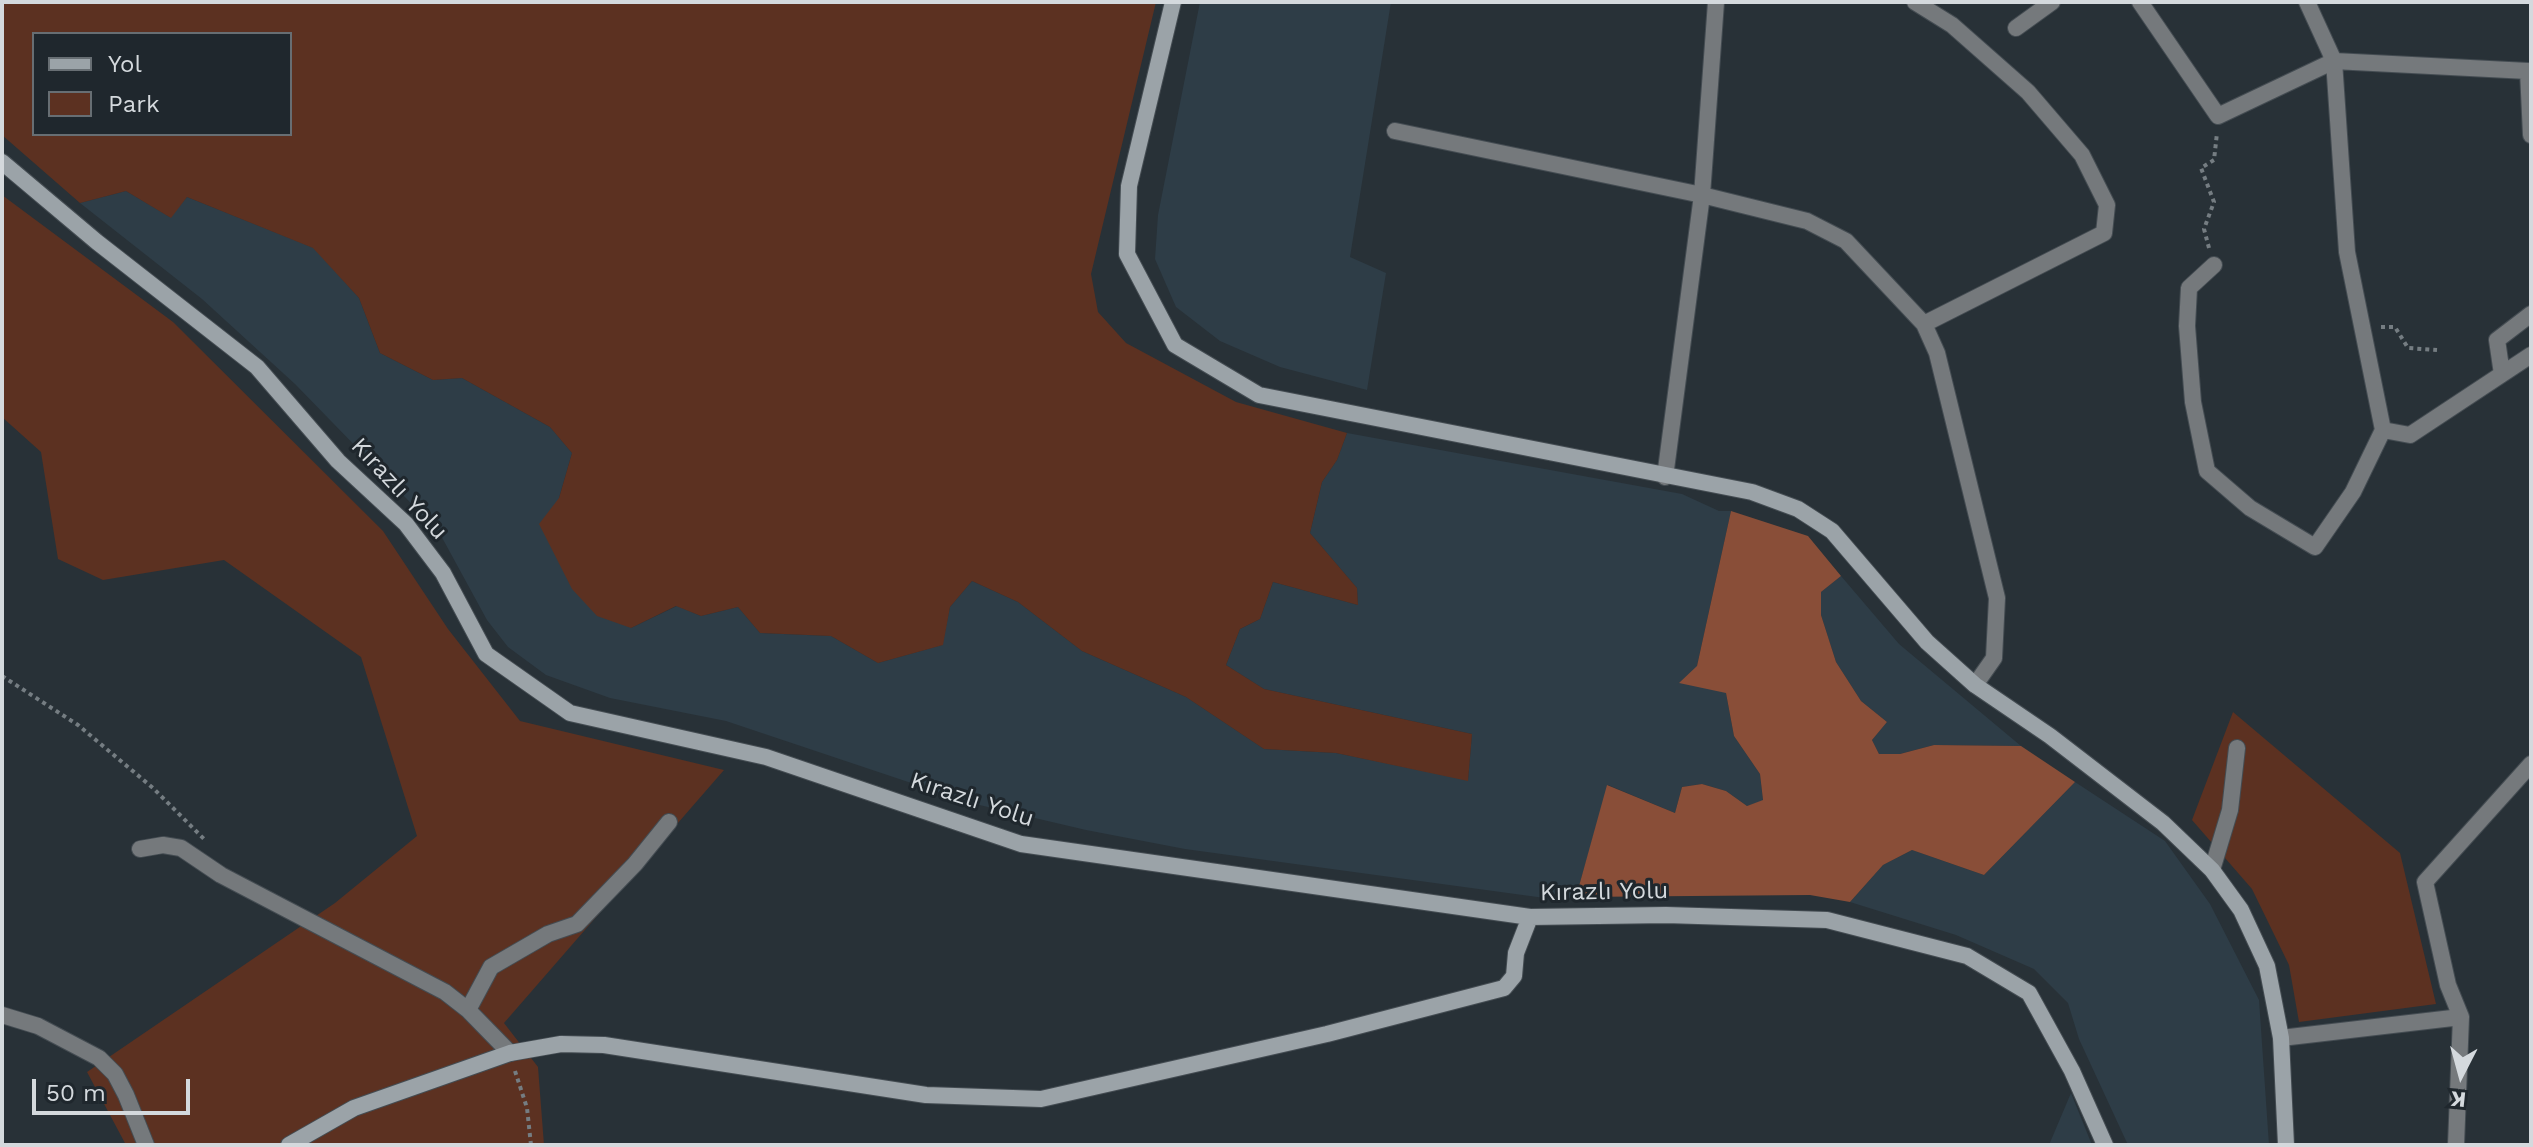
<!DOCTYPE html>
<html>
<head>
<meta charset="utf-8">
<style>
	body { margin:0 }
	#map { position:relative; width:2533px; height:1147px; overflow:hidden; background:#283137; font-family:"Work Sans",sans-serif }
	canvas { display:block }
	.frame { position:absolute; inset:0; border:4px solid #d4d9dd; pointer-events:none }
	.legend { position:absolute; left:32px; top:32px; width:260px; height:104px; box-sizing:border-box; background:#1f272d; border:2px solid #676e73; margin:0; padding:10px 14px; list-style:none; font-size:24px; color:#d4d9dd }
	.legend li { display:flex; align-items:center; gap:16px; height:40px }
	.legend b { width:40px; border:2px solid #676e73 }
	.north { position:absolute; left:2421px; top:1035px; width:80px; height:80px; -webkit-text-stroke:6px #1f272d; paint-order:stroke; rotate:186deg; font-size:22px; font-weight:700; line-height:32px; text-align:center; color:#d4d9dd }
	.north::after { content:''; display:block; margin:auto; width:28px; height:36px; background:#d4d9dd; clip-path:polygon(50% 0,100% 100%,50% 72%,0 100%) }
	.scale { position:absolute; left:32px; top:1079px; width:158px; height:36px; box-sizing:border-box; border:4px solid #d4d9dd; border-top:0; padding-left:10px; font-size:24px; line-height:28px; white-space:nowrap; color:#d4d9dd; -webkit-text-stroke:6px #1f272d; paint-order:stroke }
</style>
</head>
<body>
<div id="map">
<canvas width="2533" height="1147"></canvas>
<div class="frame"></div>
<ul class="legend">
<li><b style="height:10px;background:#9ba3a8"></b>Yol</li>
<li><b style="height:22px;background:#5c3121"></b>Park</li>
</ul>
<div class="north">K</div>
<div class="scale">50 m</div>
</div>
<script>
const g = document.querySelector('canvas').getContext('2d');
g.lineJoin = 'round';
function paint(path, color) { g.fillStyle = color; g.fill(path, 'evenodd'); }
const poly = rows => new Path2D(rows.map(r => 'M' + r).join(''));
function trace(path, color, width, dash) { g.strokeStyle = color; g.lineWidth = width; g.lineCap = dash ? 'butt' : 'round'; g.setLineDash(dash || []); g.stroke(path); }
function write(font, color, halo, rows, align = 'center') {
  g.font = font + ' "Work Sans",sans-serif'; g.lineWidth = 6; g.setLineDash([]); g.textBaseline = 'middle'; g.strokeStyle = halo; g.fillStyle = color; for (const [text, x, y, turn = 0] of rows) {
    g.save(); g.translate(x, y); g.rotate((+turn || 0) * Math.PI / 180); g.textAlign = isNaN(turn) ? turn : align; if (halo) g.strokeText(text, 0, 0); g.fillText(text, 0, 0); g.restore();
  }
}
const built = poly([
	[1200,2,1391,2,1350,257,1386,273,1367,390,1280,367,1220,341,1176,307,1155,259,1158,215],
	[126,191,170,217,187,197,314,248,359,298,380,353,433,380,462,378,550,427,572,453,559,498,631,628,677,606,701,616,738,607,760,633,831,636,878,663,942,645,950,607,972,581,1018,602,1082,651,1186,697,1264,749,1336,753,1468,780,1472,734,1264,689,1226,665,1240,629,1260,619,1273,582,1358,605,1357,588,1310,533,1322,482,1337,460,1347,433,1682,494,1719,511,1731,511,1697,666,1726,693,1734,736,1760,774,1763,801,1747,806,1726,791,1702,784,1682,787,1675,813,1608,785,1576,897,1552,899,1185,849,1086,830,971,803,726,721,610,698,546,675,508,647,487,620,439,532,295,384,202,299,80,203],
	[1841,576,1899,644,2021,746,1934,745,1900,754,1879,754,1872,740,1887,722,1861,701,1836,662,1821,615,1821,592],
	[2075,782,2165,841,2210,904,2259,1000,2269,1145,2128,1145,2079,1039,2068,1003,2034,969,1956,935,1850,902,1883,865,1912,850,1984,875],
	[2071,1093,2092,1145,2049,1145]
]);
const green = poly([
	[2,2,1156,2,1091,274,1098,312,1126,343,1236,402,1347,433,1337,460,1322,482,1310,533,1357,588,1358,605,1273,582,1260,619,1240,629,1226,665,1264,689,1472,734,1468,781,1336,753,1264,749,1186,697,1082,651,1018,602,972,581,950,607,943,645,878,663,831,636,760,633,738,607,701,616,676,606,631,628,597,616,572,589,539,524,559,498,572,453,550,427,462,378,433,380,380,353,359,298,313,248,187,197,171,218,126,191,80,203,2,135],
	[34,34,290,34,290,134,34,134],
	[2,195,173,322,383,531,448,629,520,721,724,770,504,1023,538,1067,544,1145,126,1145,87,1072,335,903,417,836,361,657,224,560,103,580,58,559,41,452,2,417],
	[2233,712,2400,853,2436,1004,2299,1022,2289,965,2252,889,2192,820]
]);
const forest = poly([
	[1731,511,1808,536,1841,576,1821,592,1821,615,1836,662,1861,701,1887,722,1872,740,1879,754,1900,754,1934,745,2021,746,2075,782,1984,875,1912,850,1883,865,1850,902,1810,895,1576,897,1607,785,1675,813,1682,787,1702,784,1726,791,1747,806,1763,800,1760,774,1734,736,1726,693,1679,683,1697,666]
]);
const path = poly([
	[2209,248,2204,229,2214,202,2201,168,2214,160,2217,133],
	[2381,327,2395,327,2408,348,2437,350],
	[2,676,78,725,153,788,204,839],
	[515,1071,527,1108,531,1145]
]);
const street = poly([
	[1915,2,1952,25,2028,92,2082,155,2107,205,2104,233,1924,324],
	[2140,2,2218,116,2334,61,2528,71,2531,135],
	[2016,28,2052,2],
	[1395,131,1702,195,1807,221,1846,241,1924,324,1937,353,1997,598,1994,658,1975,685],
	[2214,265,2189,288,2187,326,2193,402,2207,471,2250,508,2315,547,2353,492,2383,430,2347,252,2334,61,2307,2],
	[2502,374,2497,340,2531,314],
	[2383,430,2410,435,2531,355],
	[1665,477,1702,195,1716,2],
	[140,849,163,845,181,848,221,875,445,992,468,1010,510,1053],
	[2212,870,2230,810,2237,748],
	[468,1010,491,967,548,934,577,924,635,864,669,822],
	[2,1015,38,1026,99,1058,115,1074,126,1095,146,1145],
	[2281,1038,2461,1017],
	[2456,1145,2461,1017,2448,985,2425,882,2531,764]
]);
const secondary = poly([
	[1173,2,1129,186,1127,254,1175,345,1259,395,1752,492,1798,509,1832,531,1927,642,1975,685,2050,736,2163,823,2212,870,2241,910,2267,966,2281,1038,2286,1145],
	[2,162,97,242,257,367,338,461,406,524,443,573,486,654,570,713,766,757,1021,844,1530,917,1666,915,1827,920,1967,956,2029,993,2072,1071,2105,1145],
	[289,1145,354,1108,510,1053,561,1044,604,1045,926,1095,1041,1099,1327,1034,1504,988,1514,976,1516,953,1530,917]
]);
const streetNames = [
	["Kırazlı Yolu",399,489,47],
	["Kırazlı Yolu",972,800,18],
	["Kırazlı Yolu",1604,892,-1]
];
paint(built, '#2e3d47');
paint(green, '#5c3121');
paint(forest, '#894e38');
trace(street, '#444c52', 18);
trace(secondary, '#444c52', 18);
trace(path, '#757d82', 4, [4, 4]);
trace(street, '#75797c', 16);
trace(secondary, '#9ba3a8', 16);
write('24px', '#d4d9dd', '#1f272d', streetNames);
</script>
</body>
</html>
